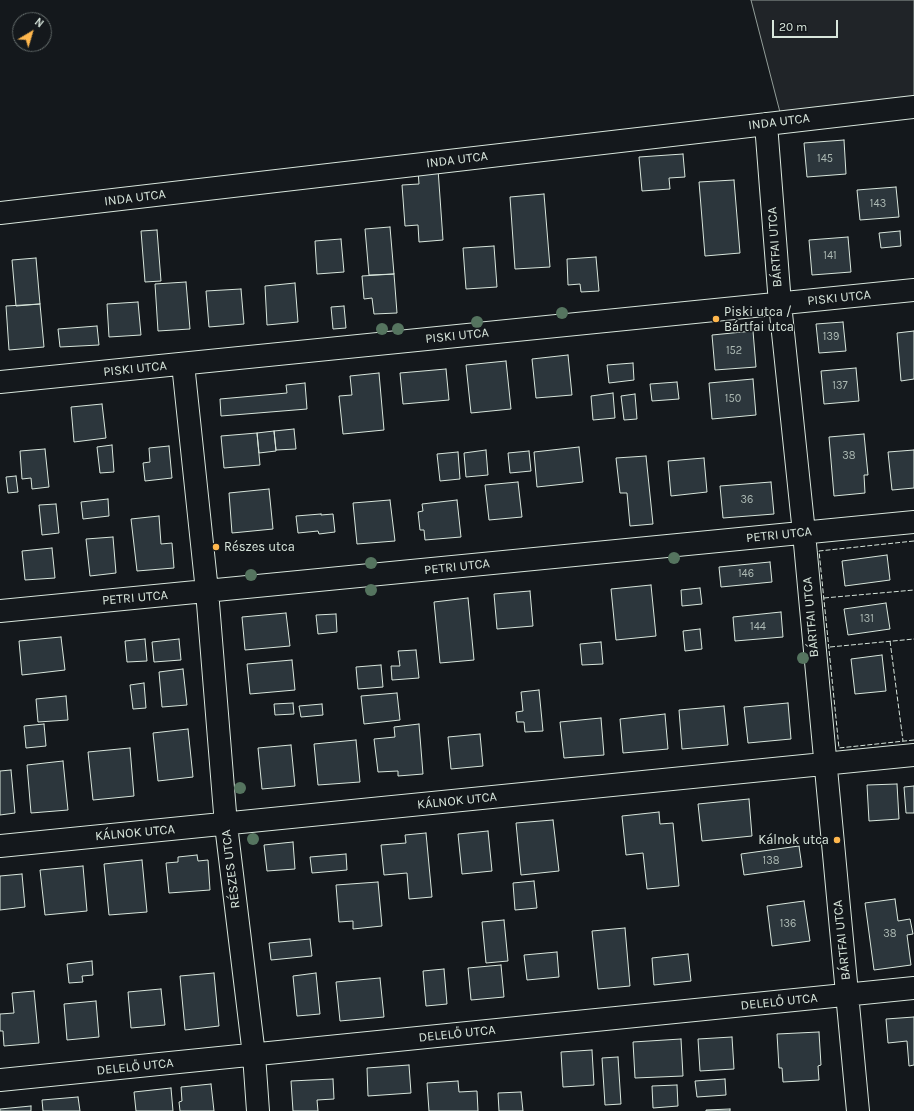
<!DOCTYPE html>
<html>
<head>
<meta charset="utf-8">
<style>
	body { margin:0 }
	#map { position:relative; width:914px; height:1111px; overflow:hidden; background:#14181c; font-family:Karla,sans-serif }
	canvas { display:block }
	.north { position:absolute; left:12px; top:12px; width:40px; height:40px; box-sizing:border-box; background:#14181c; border:1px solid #626a69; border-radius:50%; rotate:38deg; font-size:11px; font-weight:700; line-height:16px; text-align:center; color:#d8e6dc }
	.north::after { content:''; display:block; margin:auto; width:14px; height:18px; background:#ffb74d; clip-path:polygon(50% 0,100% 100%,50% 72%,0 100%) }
	.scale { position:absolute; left:772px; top:20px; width:66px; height:18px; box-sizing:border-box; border:2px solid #d8e6dc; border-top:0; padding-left:5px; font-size:12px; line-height:14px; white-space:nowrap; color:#d8e6dc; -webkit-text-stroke:3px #14181c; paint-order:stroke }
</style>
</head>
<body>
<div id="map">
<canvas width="914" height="1111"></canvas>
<div class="north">N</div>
<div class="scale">20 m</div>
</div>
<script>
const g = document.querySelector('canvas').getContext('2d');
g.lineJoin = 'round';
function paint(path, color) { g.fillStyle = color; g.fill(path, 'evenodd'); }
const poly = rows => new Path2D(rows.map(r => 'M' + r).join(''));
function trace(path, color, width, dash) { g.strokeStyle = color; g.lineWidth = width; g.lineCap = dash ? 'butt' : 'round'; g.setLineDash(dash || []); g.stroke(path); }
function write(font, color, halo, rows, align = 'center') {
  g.font = font + ' Karla,sans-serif'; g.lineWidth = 3; g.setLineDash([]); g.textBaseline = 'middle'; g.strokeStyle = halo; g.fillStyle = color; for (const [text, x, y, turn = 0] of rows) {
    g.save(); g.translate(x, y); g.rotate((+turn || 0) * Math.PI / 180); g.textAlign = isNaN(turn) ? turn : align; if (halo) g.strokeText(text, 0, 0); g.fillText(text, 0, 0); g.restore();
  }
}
const green = poly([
	[751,0,914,0,914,99,782,120,751,0]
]);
const building = poly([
	[844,140,846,174,807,177,804,143,844,140],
	[683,154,685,177,669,178,670,189,642,191,639,157,683,154],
	[438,169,443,240,419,242,418,225,405,226,402,185,419,184,418,171,438,169],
	[734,180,740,253,705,256,699,182,734,180],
	[896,187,899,217,860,220,857,190,896,187],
	[544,194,550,267,515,269,510,197,544,194],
	[390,227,394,274,369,275,365,229,390,227],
	[157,230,161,281,145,282,141,231,157,230],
	[900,231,901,246,881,248,879,233,900,231],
	[848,237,851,272,812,275,809,240,848,237],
	[341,239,344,272,317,274,315,241,341,239],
	[494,246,497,287,466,289,463,248,494,246],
	[596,257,599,291,581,292,580,284,568,285,567,259,596,257],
	[36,258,40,304,16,306,12,260,36,258],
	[394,274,397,313,374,314,372,298,364,299,362,276,394,274],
	[186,282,190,329,158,331,155,284,186,282],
	[295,283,298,322,267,325,265,286,295,283],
	[241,289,244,324,209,327,206,291,241,289],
	[138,302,141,335,109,337,107,304,138,302],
	[40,304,44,347,9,350,6,306,40,304],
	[344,306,346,328,333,329,331,307,344,306],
	[843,322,846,351,819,353,816,324,843,322],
	[97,326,99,345,60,347,58,329,97,326],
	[753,331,756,367,715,370,712,335,753,331],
	[914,331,914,379,901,381,897,333,914,331],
	[568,355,572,395,536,398,532,359,568,355],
	[506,361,511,409,471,413,466,365,506,361],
	[633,363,634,380,609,383,607,365,633,363],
	[856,368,859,401,824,404,821,371,856,368],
	[446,369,449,400,403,404,400,373,446,369],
	[379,373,384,430,343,434,339,396,352,395,350,376,379,373],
	[753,379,756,415,712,419,709,383,753,379],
	[677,382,679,399,652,401,650,384,677,382],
	[305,383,307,409,221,416,220,399,287,393,286,385,305,383],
	[613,393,615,418,593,420,591,396,613,393],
	[635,394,637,419,624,420,621,396,635,394],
	[102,404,106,438,74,442,71,407,102,404],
	[294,429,296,449,276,450,274,431,294,429],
	[274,431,276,451,259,453,257,433,274,431],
	[257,433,260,465,224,468,221,436,257,433],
	[864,434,868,475,864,475,865,493,834,496,829,437,864,434],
	[112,445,114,472,100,473,97,447,112,445],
	[169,446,172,478,145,481,143,463,150,462,149,448,169,446],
	[579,447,583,482,537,487,534,452,579,447],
	[45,449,49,487,32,489,31,478,22,479,20,451,45,449],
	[486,450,488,475,466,477,464,453,486,450],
	[914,450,914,488,892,490,888,452,914,450],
	[529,451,531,471,510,473,508,453,529,451],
	[458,452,460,479,440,481,437,454,458,452],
	[646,456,653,524,630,526,627,493,620,493,616,458,646,456],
	[704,458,707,492,671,496,668,461,704,458],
	[16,476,18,492,8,493,6,477,16,476],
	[518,482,522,517,489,520,485,485,518,482],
	[771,482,774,514,723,518,720,486,771,482],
	[269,489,273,529,232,533,229,493,269,489],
	[108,499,109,516,83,519,81,502,108,499],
	[390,500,395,541,357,544,353,503,390,500],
	[457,500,461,537,425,540,424,530,420,530,418,512,423,511,422,504,457,500],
	[56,504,59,533,42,535,39,505,56,504],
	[321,514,321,515,333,514,335,532,319,534,318,531,298,533,296,516,321,514],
	[159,516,161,544,172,543,174,568,137,571,131,519,159,516],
	[113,537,116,573,90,576,86,539,113,537],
	[52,548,55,578,25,580,22,551,52,548],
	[887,555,890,580,845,586,842,561,887,555],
	[770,562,772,582,721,587,719,567,770,562],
	[651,585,656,636,616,640,611,589,651,585],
	[700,588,702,604,682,606,681,590,700,588],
	[530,591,533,626,497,629,494,594,530,591],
	[468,598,474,660,440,663,434,602,468,598],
	[886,603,890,629,848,635,844,609,886,603],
	[781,612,783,637,735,641,733,617,781,612],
	[286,613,290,646,245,650,242,617,286,613],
	[336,614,337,632,318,634,316,615,336,614],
	[700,629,702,649,685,651,683,631,700,629],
	[61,637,65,670,22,675,19,641,61,637],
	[145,639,147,661,127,662,125,641,145,639],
	[179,639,181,660,154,662,152,642,179,639],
	[601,642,603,664,582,665,580,644,601,642],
	[416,650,419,678,392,680,391,666,400,666,398,651,416,650],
	[882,655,886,691,855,694,851,659,882,655],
	[292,660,295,690,250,694,247,664,292,660],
	[381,665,383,687,358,689,356,667,381,665],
	[183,669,187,705,162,707,159,672,183,669],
	[144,683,146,708,133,709,130,685,144,683],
	[539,690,543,731,525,732,524,722,517,722,516,712,523,711,521,692,539,690],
	[397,693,400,720,364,724,361,696,397,693],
	[66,696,68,720,38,722,36,699,66,696],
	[293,703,294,714,275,715,274,704,293,703],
	[788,703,791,739,748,743,744,707,788,703],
	[322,704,323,715,301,717,299,706,322,704],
	[724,706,728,745,682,749,679,710,724,706],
	[665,714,668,749,623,753,620,719,665,714],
	[601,718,604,755,564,758,560,722,601,718],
	[44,724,46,746,26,748,24,726,44,724],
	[419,724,423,774,398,776,398,771,378,772,374,739,395,737,394,727,419,724],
	[188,729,193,777,158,781,153,733,188,729],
	[480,734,483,766,451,769,448,737,480,734],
	[356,740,360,782,318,785,314,744,356,740],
	[291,745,295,786,262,789,258,748,291,745],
	[130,748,134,796,93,800,88,752,130,748],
	[63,761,68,810,31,813,27,765,63,761],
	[11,770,15,813,0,815,0,771,11,770],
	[897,784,899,819,869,821,867,785,897,784],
	[914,786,914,813,906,813,904,787,914,786],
	[749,799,752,836,702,841,698,804,749,799],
	[659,812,660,824,673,823,679,886,647,889,643,853,626,855,622,816,659,812],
	[553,820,559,871,521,875,516,823,553,820],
	[488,831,492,871,462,874,458,834,488,831],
	[426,833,432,897,409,899,407,873,384,875,381,845,406,843,405,835,426,833],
	[293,842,295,869,267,871,264,845,293,842],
	[799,846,802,867,744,875,741,854,799,846],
	[346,854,347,870,312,873,310,857,346,854],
	[197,855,198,861,208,860,210,890,169,893,166,863,178,862,178,857,197,855],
	[142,860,147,912,109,915,104,864,142,860],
	[83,866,87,911,45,915,40,870,83,866],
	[22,874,25,907,0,910,0,876,22,874],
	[534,881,537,908,515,910,513,883,534,881],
	[378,882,382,926,353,929,353,921,339,922,336,885,378,882],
	[895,899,898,921,910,919,913,934,907,935,911,965,874,970,865,903,895,899],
	[804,901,810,941,772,946,767,906,804,901],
	[504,920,508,961,486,963,482,922,504,920],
	[625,928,630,986,598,989,592,931,625,928],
	[310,939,312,956,271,960,269,943,310,939],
	[557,952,559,977,527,980,524,955,557,952],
	[688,954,691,981,654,985,652,958,688,954],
	[92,961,93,975,82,976,83,982,69,983,67,964,92,961],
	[501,965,504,997,471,1000,468,968,501,965],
	[444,969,447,1004,426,1006,423,971,444,969],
	[214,973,219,1026,185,1030,180,976,214,973],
	[316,973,320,1014,297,1016,293,976,316,973],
	[380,978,384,1017,340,1021,336,982,380,978],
	[161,989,165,1025,131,1028,128,992,161,989],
	[34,991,39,1043,4,1046,3,1031,0,1031,0,1014,14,1013,12,993,34,991],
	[96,1001,99,1037,67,1040,64,1004,96,1001],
	[914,1017,914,1065,909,1066,907,1041,888,1043,886,1019,914,1017],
	[819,1032,821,1065,818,1066,819,1080,783,1082,782,1068,779,1068,777,1034,819,1032],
	[732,1037,734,1069,700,1071,698,1039,732,1037],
	[681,1039,683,1076,635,1078,633,1042,681,1039],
	[592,1050,594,1085,563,1087,561,1052,592,1050],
	[618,1057,621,1104,605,1105,602,1058,618,1057],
	[409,1065,411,1093,368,1096,367,1068,409,1065],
	[333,1079,334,1099,317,1100,318,1111,293,1111,291,1081,333,1079],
	[725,1079,726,1095,697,1097,695,1081,725,1079],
	[458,1081,459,1092,477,1091,478,1111,429,1111,427,1083,458,1081],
	[211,1084,214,1111,180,1111,179,1102,182,1101,181,1087,211,1084],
	[677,1085,678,1106,653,1108,652,1086,677,1085],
	[171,1088,173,1111,136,1111,134,1092,171,1088],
	[521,1092,523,1111,499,1111,498,1093,521,1092],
	[78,1097,80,1111,43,1111,42,1100,78,1097],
	[31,1106,31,1111,0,1111,0,1109,31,1106],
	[730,1109,730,1111,706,1111,706,1110,730,1109]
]);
const minor = poly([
	[766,124,780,304,804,533,858,1111],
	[0,213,914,107],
	[183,364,207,591,226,825,254,1055,258,1111],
	[0,382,914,290],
	[0,611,914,522],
	[0,846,914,755],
	[0,1080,914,988]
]);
const fence = poly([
	[914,541,819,551,839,748,914,740],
	[824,598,914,590],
	[890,641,903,741],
	[830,647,914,639]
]);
const trees = [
	[562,313],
	[477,322],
	[382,329],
	[398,329],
	[674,558],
	[371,563],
	[251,575],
	[371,590],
	[803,658],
	[240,788],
	[253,839]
];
const markers = [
	[716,319,4,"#ffb74d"],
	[216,547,4,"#ffb74d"],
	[837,840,4,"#ffb74d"]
];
const numberNames = [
	["145",825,159],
	["143",878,204],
	["141",830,256],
	["139",831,337],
	["152",734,351],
	["137",840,386],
	["150",733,399],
	["38",849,456],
	["36",747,500],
	["146",746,574],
	["131",867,619],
	["144",758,627],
	["138",771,861],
	["136",788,924],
	["38",890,934]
];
const streetNames = [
	["INDA UTCA",779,122,-7],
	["INDA UTCA",457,160,-7],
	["INDA UTCA",135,198,-7],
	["BÁRTFAI UTCA",775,247,-94],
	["PISKI UTCA",839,298,-6],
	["PISKI UTCA",457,336,-6],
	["PISKI UTCA",135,369,-6],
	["PETRI UTCA",779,535,-6],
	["PETRI UTCA",457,567,-6],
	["PETRI UTCA",135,598,-5],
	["BÁRTFAI UTCA",811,617,-95],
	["KÁLNOK UTCA",457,801,-6],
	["KÁLNOK UTCA",135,833,-5],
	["RÉSZES UTCA",231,869,-97],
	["BÁRTFAI UTCA",842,940,-96],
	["DELELŐ UTCA",779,1002,-6],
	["DELELŐ UTCA",457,1034,-6],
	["DELELŐ UTCA",135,1067,-6]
];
const poiNames = [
	["Piski utca /",724,312],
	["Bártfai utca",724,327],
	["Részes utca",224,547],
	["Kálnok utca",829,840,"right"]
];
paint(green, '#202428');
trace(green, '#939e99', 1);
paint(building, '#2c363c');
trace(building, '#d8e6dc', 1);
trace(minor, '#d8e6dc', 24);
trace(minor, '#14181c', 22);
trace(fence, '#d8e6dc', 1, [5, 2]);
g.fillStyle = '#55745f';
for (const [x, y] of trees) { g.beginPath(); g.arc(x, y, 6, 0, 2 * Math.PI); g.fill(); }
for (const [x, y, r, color] of markers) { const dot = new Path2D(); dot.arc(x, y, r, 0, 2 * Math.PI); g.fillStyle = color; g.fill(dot); trace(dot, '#14181c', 1.5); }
write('11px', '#adbab4', null, numberNames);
write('13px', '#d8e6dc', '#14181c', streetNames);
write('13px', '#d8e6dc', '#14181c', poiNames, 'left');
</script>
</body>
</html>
